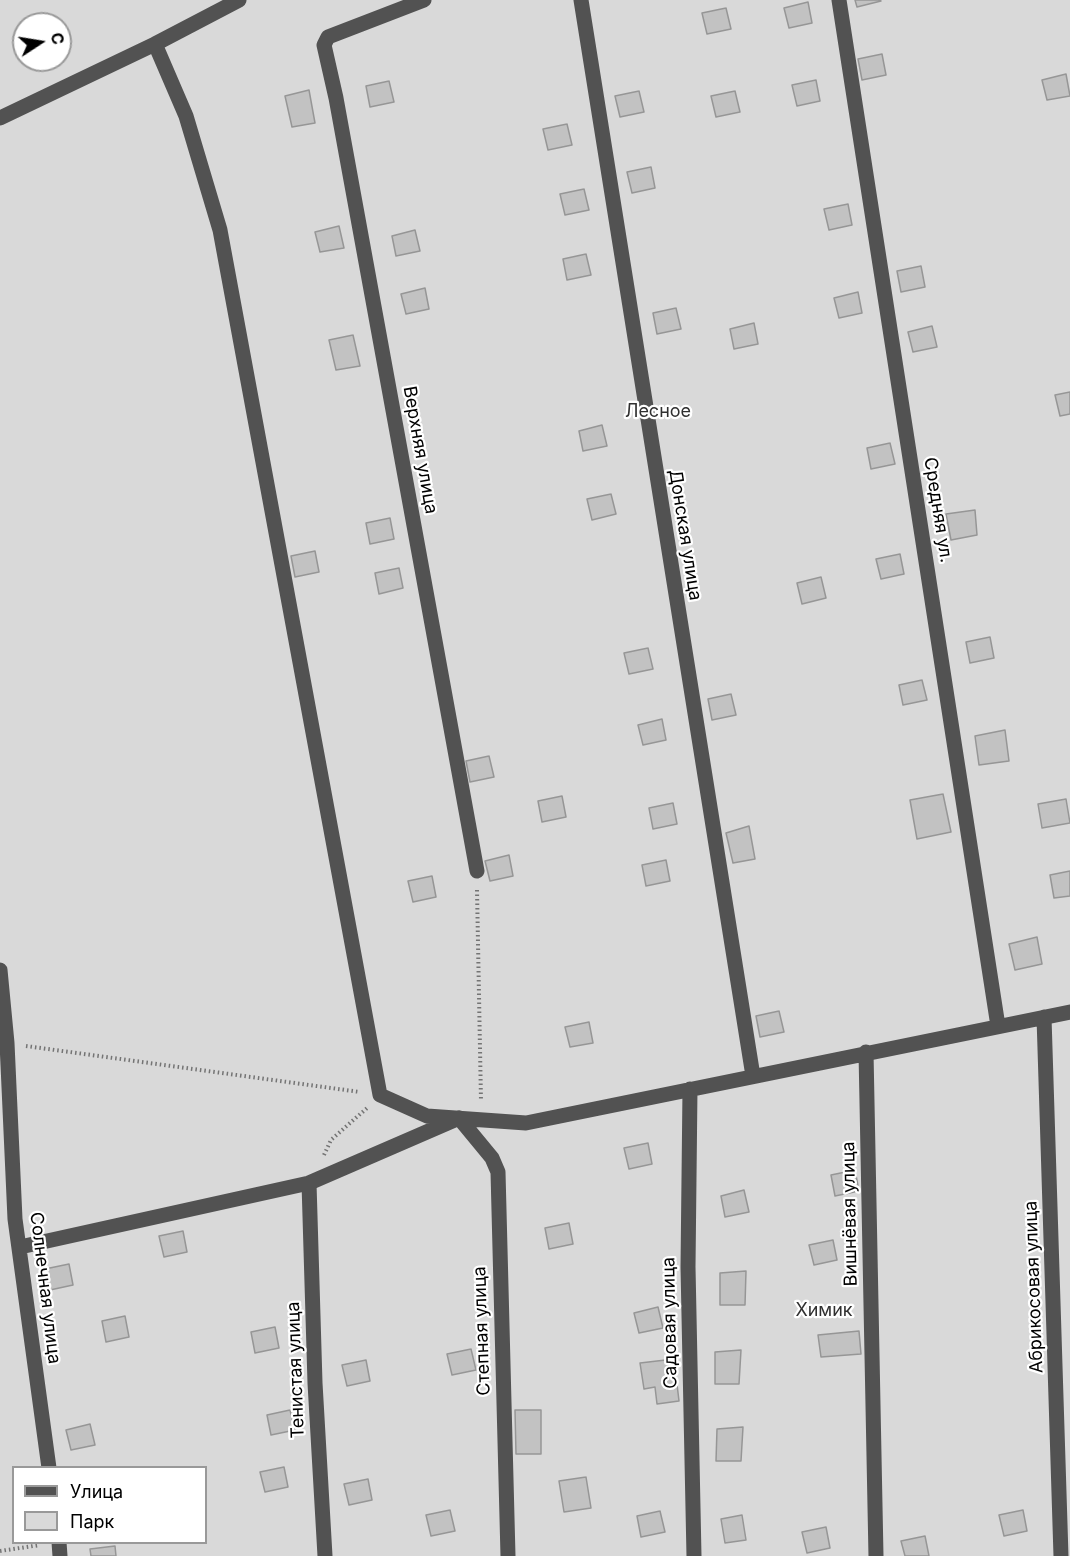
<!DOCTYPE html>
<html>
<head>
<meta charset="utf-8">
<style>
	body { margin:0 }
	#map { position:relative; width:1070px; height:1556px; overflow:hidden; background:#fff; font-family:Inter,sans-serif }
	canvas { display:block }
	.legend { position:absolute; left:12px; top:1466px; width:195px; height:78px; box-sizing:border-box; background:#fff; border:2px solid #999; margin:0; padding:8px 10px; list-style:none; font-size:18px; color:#000 }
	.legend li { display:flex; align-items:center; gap:12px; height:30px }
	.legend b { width:30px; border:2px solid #999 }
	.north { position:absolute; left:12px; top:12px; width:60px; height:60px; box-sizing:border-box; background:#fff; border:2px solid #999; border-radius:50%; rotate:78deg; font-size:16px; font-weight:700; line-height:24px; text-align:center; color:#000 }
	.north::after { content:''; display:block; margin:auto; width:21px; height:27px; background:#000; clip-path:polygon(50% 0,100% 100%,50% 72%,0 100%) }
</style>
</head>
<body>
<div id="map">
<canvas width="1070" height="1556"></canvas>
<ul class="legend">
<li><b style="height:8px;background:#525252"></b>Улица</li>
<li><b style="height:16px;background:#d9d9d9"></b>Парк</li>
</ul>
<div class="north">С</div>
</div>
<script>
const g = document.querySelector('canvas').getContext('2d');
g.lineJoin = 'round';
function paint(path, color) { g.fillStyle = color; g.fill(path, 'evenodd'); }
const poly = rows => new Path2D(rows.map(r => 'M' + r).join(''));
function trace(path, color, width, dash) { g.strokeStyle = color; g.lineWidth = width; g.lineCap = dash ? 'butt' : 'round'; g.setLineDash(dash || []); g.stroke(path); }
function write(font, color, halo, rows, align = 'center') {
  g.font = font + ' Inter,sans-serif'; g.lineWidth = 4.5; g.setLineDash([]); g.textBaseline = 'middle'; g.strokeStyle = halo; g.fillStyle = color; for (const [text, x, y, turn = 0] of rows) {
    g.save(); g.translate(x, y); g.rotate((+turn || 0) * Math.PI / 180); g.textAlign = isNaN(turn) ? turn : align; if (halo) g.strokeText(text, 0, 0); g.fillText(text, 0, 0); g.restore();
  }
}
const green = poly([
	[0,0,1070,0,1070,1556,0,1556],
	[24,24,60,24,60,60,24,60],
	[14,1468,206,1468,206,1542,14,1542]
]);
const building = poly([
	[855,0,880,0,881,1,857,7,855,0],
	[808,2,812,23,789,28,784,8,808,2],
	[726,8,731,29,707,34,702,13,726,8],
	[882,54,886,75,862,80,858,59,882,54],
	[1066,74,1070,96,1047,100,1042,80,1066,74],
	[816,80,820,101,797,106,792,85,816,80],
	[389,81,394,102,370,107,366,86,389,81],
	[309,90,315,123,292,127,285,96,309,90],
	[639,91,644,112,620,117,615,96,639,91],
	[735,91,740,112,716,117,711,96,735,91],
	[567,124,572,145,548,150,543,129,567,124],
	[651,167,655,188,632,193,627,172,651,167],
	[584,189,589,210,565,215,560,194,584,189],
	[848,204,852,225,829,230,824,209,848,204],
	[339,226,344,248,320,252,315,232,339,226],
	[415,230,420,251,396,256,392,236,415,230],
	[586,254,591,275,567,280,563,259,586,254],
	[921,266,925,287,901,292,897,271,921,266],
	[425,288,429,309,406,314,401,294,425,288],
	[858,292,862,313,839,318,834,298,858,292],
	[676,308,681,329,657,334,653,313,676,308],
	[754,323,758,344,734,349,730,329,754,323],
	[932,326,937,347,913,352,908,332,932,326],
	[353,335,360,366,336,370,329,340,353,335],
	[1070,392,1070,414,1060,416,1055,395,1070,392],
	[602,425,607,446,583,451,579,431,602,425],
	[890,443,895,464,871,469,867,448,890,443],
	[611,494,616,514,592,520,587,499,611,494],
	[975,510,977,535,951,540,946,514,975,510],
	[390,518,394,539,370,544,366,523,390,518],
	[315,551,319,572,295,577,291,556,315,551],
	[900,554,904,574,881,579,876,559,900,554],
	[399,568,403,588,379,594,375,573,399,568],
	[821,577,826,598,802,604,797,583,821,577],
	[990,637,994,658,970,663,966,642,990,637],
	[648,648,653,669,629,674,624,653,648,648],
	[922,680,927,700,903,705,899,685,922,680],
	[731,694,736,715,712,720,708,699,731,694],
	[662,719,666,740,643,745,638,725,662,719],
	[1005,730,1009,761,979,765,975,736,1005,730],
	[489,756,494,777,470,782,466,761,489,756],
	[943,794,951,832,917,839,910,800,943,794],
	[562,796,566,817,542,822,538,801,562,796],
	[1066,799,1070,823,1042,828,1038,804,1066,799],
	[673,803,677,824,653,829,649,808,673,803],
	[749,826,755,859,733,863,726,833,749,826],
	[509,855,513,876,490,881,485,861,509,855],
	[666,860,670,881,646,886,642,865,666,860],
	[1070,871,1070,896,1054,898,1050,875,1070,871],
	[432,876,436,897,413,902,408,881,432,876],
	[1037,937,1042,964,1015,970,1009,944,1037,937],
	[779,1011,784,1032,760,1037,756,1016,779,1011],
	[589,1022,593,1043,570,1047,565,1027,589,1022],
	[648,1143,652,1164,629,1169,624,1148,648,1143],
	[855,1170,859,1191,835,1196,831,1175,855,1170],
	[744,1190,749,1212,725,1217,721,1196,744,1190],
	[569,1223,573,1244,549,1249,545,1228,569,1223],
	[183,1231,187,1252,164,1257,159,1236,183,1231],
	[833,1240,837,1260,814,1265,809,1245,833,1240],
	[69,1264,73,1285,50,1290,45,1269,69,1264],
	[746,1271,745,1305,720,1305,720,1273,746,1271],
	[658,1307,663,1328,639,1333,634,1313,658,1307],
	[125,1316,129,1337,106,1342,102,1321,125,1316],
	[275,1327,279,1348,255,1353,251,1332,275,1327],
	[859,1331,861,1354,821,1357,818,1335,859,1331],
	[471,1349,476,1370,452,1375,447,1354,471,1349],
	[741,1350,739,1384,715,1384,715,1352,741,1350],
	[674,1359,679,1401,657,1404,655,1387,644,1389,640,1363,674,1359],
	[366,1360,370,1381,347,1386,342,1365,366,1360],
	[290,1410,295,1430,271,1435,267,1415,290,1410],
	[515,1410,541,1410,541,1454,516,1454,515,1410],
	[90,1424,95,1445,71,1450,66,1430,90,1424],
	[743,1427,741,1461,716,1461,717,1429,743,1427],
	[284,1467,288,1487,265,1492,260,1472,284,1467],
	[586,1477,591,1508,564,1512,559,1481,586,1477],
	[368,1479,372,1500,349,1505,344,1484,368,1479],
	[450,1510,455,1531,431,1536,426,1515,450,1510],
	[1023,1510,1027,1531,1004,1536,999,1515,1023,1510],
	[660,1511,665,1532,641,1537,637,1516,660,1511],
	[742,1515,746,1540,725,1543,721,1519,742,1515],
	[826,1527,830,1548,807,1553,802,1532,826,1527],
	[925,1536,929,1556,905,1556,901,1541,925,1536],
	[115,1546,116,1556,91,1556,90,1549,115,1546]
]);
const path = poly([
	[477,890,481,1101],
	[26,1046,360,1092],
	[324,1155,331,1140,367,1108],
	[0,1551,40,1545]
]);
const minor = poly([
	[239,0,155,44,186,116,220,230,380,1095,427,1116,526,1123,1070,1012],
	[424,0,328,37,324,45,336,98,477,871],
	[581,0,753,1076],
	[839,0,998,1026],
	[0,118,155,44],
	[0,970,7,1043,15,1219,49,1468],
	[1044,1017,1061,1556],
	[866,1052,876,1556],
	[690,1089,688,1267,694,1556],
	[309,1183,315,1383,325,1556],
	[20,1247,309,1183,459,1118,492,1158,498,1172,508,1556],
	[59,1542,60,1556]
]);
const parkNames = [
	["Лесное",658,412],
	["Химик",824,1311]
];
const streetNames = [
	["Верхняя улица",420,450,80],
	["Средняя ул.",938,510,81],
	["Донская улица",685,535,81],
	["Вишнёвая улица",850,1214,-91],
	["Абрикосовая улица",1034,1287,-92],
	["Солнечная улица",45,1288,83],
	["Садовая улица",670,1323,-91],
	["Степная улица",482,1331,-92],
	["Тенистая улица",296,1370,-92]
];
paint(green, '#d9d9d9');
paint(building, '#c2c2c2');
trace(building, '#969696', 1.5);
trace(path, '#747474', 4, [1.5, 3]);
trace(minor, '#525252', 15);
write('18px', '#303030', '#fff', parkNames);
write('18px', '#000', '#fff', streetNames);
</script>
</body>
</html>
